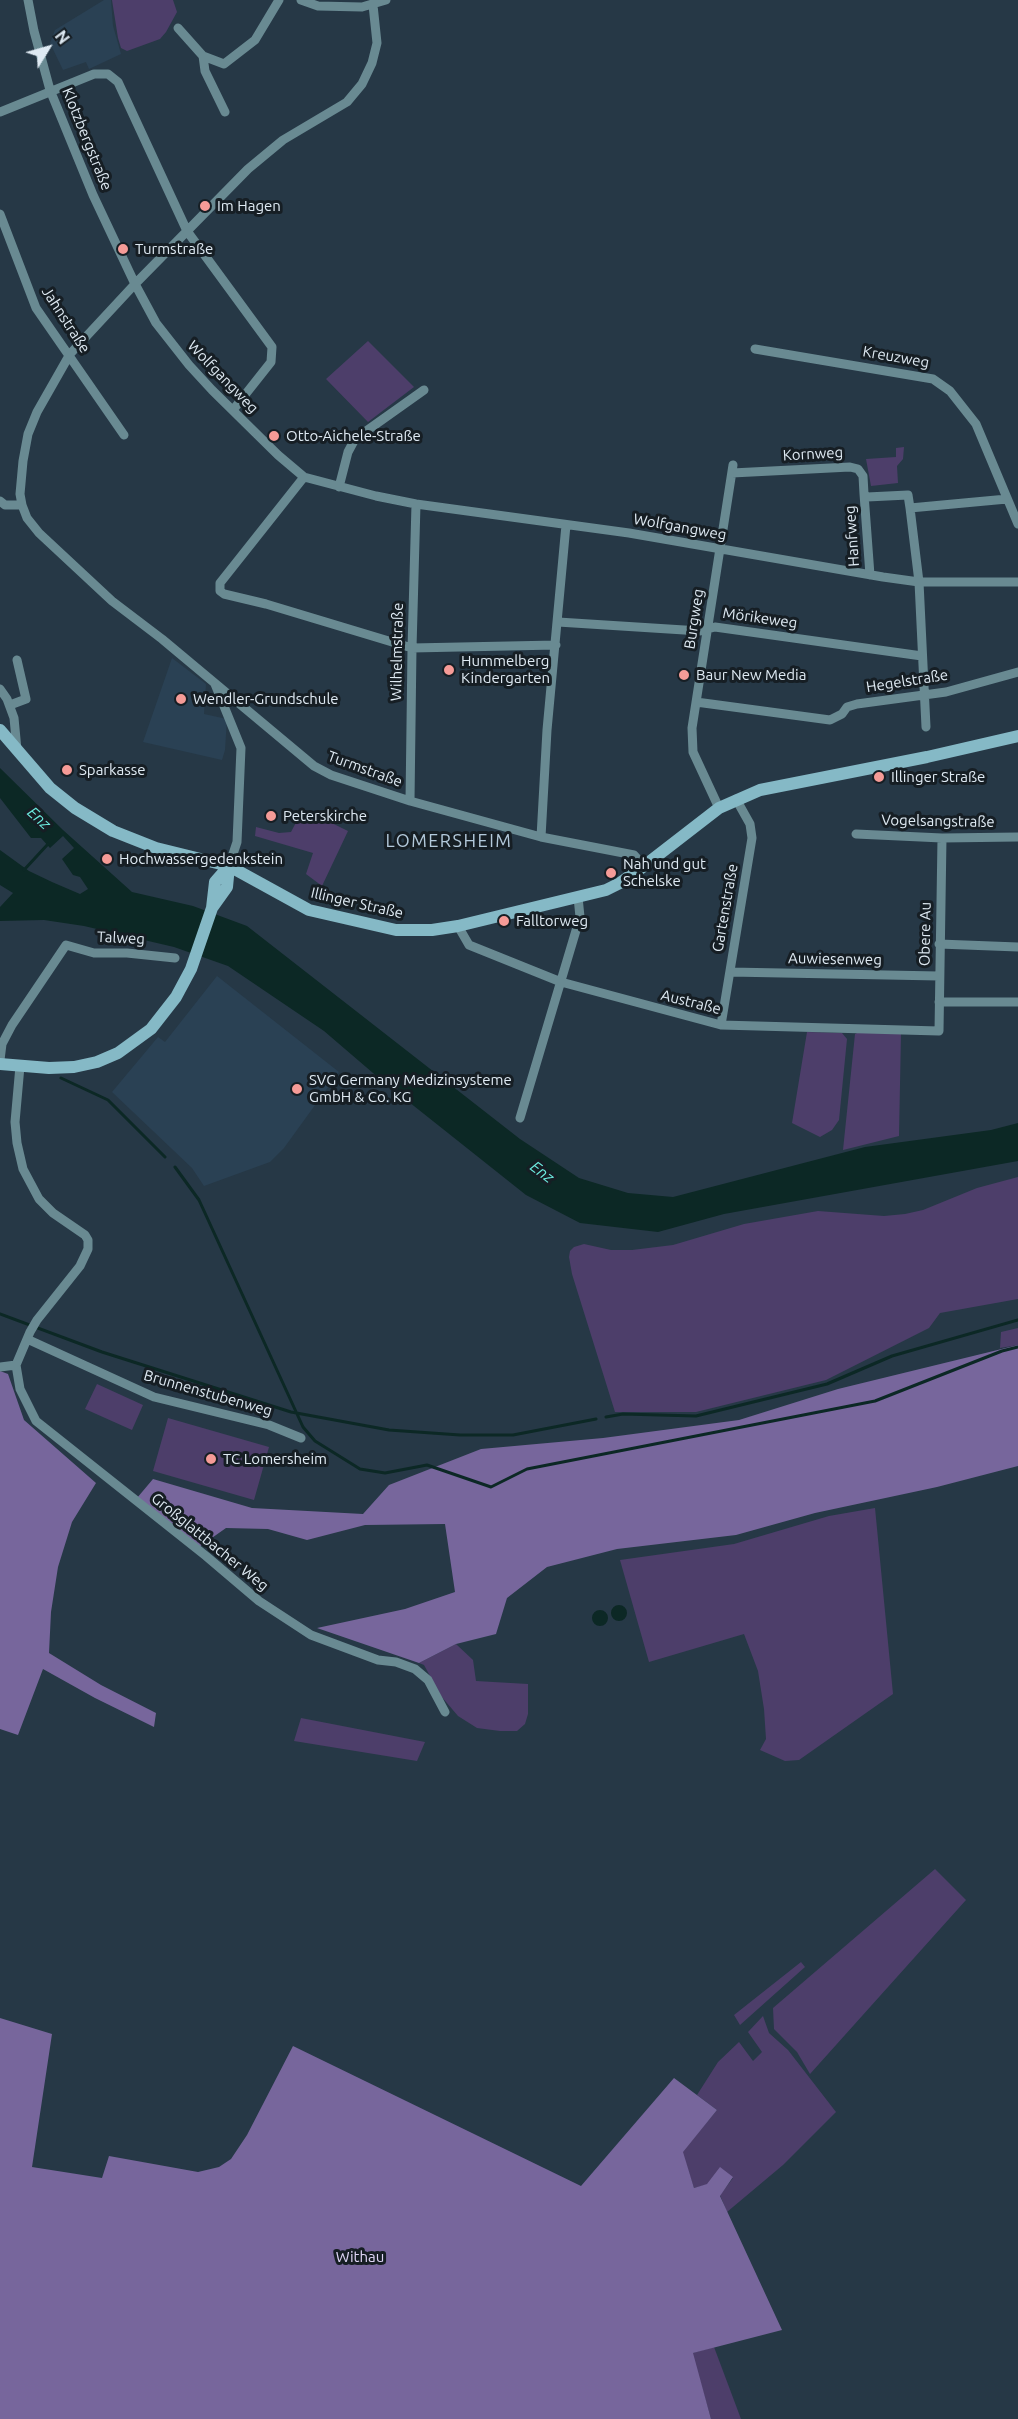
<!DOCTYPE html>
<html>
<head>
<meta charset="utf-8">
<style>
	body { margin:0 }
	#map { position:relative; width:1018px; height:2419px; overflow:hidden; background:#263846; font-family:Ubuntu,sans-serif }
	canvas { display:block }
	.north { position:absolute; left:18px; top:18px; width:60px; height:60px; -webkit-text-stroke:4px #161e24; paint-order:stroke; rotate:53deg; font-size:16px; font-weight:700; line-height:24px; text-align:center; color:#dfeaf3 }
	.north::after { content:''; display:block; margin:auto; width:21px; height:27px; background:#dfeaf3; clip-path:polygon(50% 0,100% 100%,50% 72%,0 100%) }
</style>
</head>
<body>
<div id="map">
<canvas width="1018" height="2419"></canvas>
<div class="north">N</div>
</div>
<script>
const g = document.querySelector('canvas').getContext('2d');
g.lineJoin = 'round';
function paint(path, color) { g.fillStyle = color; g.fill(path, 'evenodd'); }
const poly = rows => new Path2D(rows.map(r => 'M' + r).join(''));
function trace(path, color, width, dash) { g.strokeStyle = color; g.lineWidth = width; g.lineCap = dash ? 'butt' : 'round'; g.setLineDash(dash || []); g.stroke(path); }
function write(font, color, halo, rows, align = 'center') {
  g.font = font + ' Ubuntu,sans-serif'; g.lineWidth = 6; g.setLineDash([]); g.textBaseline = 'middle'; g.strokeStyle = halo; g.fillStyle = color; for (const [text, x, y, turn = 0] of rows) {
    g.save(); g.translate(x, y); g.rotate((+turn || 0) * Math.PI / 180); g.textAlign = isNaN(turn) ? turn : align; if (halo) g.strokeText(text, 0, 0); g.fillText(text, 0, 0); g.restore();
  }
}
const built = poly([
	[104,0,111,0,113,26,121,54,89,69,86,62,63,70,50,43,55,30],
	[172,658,206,684,204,714,227,719,225,750,222,760,143,742],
	[217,976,339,1072,284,1148,270,1162,204,1186,192,1168,112,1092,158,1037,165,1042]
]);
const green = poly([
	[112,0,173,0,177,12,166,32,160,39,127,51,121,48,118,38],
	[368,341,414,387,368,422,326,379],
	[904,447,903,459,897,466,898,483,871,486,866,459,896,457,896,448],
	[303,809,348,831,322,886,306,874,313,853,255,836,256,827,279,833,291,832],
	[807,1032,842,1033,847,1039,839,1120,832,1130,820,1137,792,1123],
	[859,1032,901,1033,899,1136,843,1150,855,1034],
	[1018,1177,1018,1299,940,1313,929,1328,826,1380,696,1412,615,1412,572,1274,569,1257,570,1251,574,1247,584,1244,611,1250,632,1250,673,1245,744,1224,818,1211,884,1216,905,1214,923,1210,977,1188],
	[1018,1328,1018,1345,1000,1348,1001,1332],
	[97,1384,143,1405,132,1430,85,1409],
	[168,1418,269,1447,254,1500,153,1471],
	[875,1508,893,1694,799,1760,785,1761,760,1750,766,1739,764,1709,758,1671,744,1634,649,1662,620,1560,734,1544,829,1516],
	[456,1644,473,1660,476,1681,528,1684,528,1714,525,1724,517,1731,500,1731,477,1728,458,1716,441,1696,424,1665,419,1663],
	[301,1718,425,1742,417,1761,294,1741],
	[935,1869,966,1900,810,2074,797,2052,774,2029,773,2008],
	[801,1962,805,1967,740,2025,734,2015],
	[763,2016,769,2033,788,2050,836,2112,783,2165,727,2212,720,2195,733,2178,694,2188,682,2152,717,2110,697,2095,718,2062,739,2042,753,2061,762,2052,748,2032],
	[714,2347,741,2419,711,2419,692,2353]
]);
const forest = poly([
	[1018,1345,1018,1466,937,1487,815,1513,736,1535,617,1549,547,1567,507,1598,496,1634,456,1644,419,1663,317,1628,405,1609,455,1592,445,1524,365,1525,307,1540,268,1529,226,1528,199,1547,137,1498,153,1479,252,1508,363,1514,389,1485,481,1449,603,1438,739,1420,838,1389],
	[0,1371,8,1374,24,1420,96,1483,72,1522,58,1567,51,1612,49,1653,101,1685,156,1713,154,1727,95,1698,43,1669,18,1735,0,1729],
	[0,2018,52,2034,32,2167,102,2178,109,2156,198,2172,219,2167,231,2159,247,2135,293,2046,581,2186,674,2078,717,2110,683,2152,694,2188,707,2184,720,2167,733,2177,720,2196,782,2330,693,2353,711,2419,0,2419]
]);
const water = poly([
	[0,768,63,830,132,892,193,906,247,926,520,1139,579,1178,628,1193,673,1197,865,1147,991,1130,1018,1123,1018,1161,724,1214,658,1232,580,1223,526,1195,380,1079,324,1031,228,966,174,947,84,926,44,920,0,921,0,907,13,893,0,885,0,850,29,871,52,882,80,894,88,889,80,877,73,875,62,859,74,848,63,836,50,848,41,838,31,838,0,798],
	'611 1613a8 8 0 1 1 16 0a8 8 0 1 1-16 0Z',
	'592 1618a8 8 0 1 1 16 0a8 8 0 1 1-16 0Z'
]);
const stream = poly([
	[24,870,48,844],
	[61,1078,108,1100,165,1157],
	[175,1167,199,1200,303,1427,315,1441,360,1469,385,1473,427,1465,491,1487,527,1469,875,1401,1002,1351,1018,1347],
	[0,1314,102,1352,291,1412,389,1430,460,1435,513,1435,596,1419],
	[606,1417,623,1414,696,1416,827,1384,892,1356,1018,1320]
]);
const street = poly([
	[28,0,34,31,50,90,93,195,135,284,156,323,189,365,212,390,278,455,304,477,376,496,416,504,629,533,883,577,919,582,1018,582],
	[301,0,318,6,362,7,386,0],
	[373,5,377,43,372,63,362,84,347,102,283,140,248,169,135,284,70,354,37,412,28,434,23,461,20,494,22,505,27,518,39,533,112,601,162,639,314,766,331,775,410,801,541,837,634,855,644,866],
	[178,28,203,56,224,64,255,40,279,0],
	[203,56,205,71,225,112],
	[0,112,94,74,108,74,118,82,187,231,272,347,271,362,233,410],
	[0,214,36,308,124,435],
	[755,349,933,379,950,391,976,424,1018,524],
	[732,473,850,467,858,469,863,476,864,494,867,497,908,495,910,508,1007,499],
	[304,477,220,583,220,591,224,594,266,604,412,648,556,645],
	[339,487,348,452,355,439,424,390],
	[864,494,870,575],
	[0,501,5,505,22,505],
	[910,508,919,582,926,727],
	[558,622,700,631,715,627,922,656],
	[215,684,241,748,237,842,229,866],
	[0,689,7,699,14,718,17,750],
	[696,702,830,720,842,714,847,707,857,704,946,692,1018,672],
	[10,705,26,699,17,660],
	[410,801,412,648,416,504],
	[719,808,693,752,692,728,733,465],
	[856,834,942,838,1018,837],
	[541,837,547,730,566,525],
	[458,926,469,945,561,982,721,1025,939,1031,942,838],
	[939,944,1018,947],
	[730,972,939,976],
	[939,1002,1018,1002],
	[721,1025,752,838,750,824,736,799],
	[0,1060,2,1044,12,1025,66,945,94,953,127,953,175,958],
	[20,1066,15,1122,17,1143,23,1169,39,1199,53,1213,85,1235,88,1240,88,1249,80,1266,37,1320,30,1332,16,1365,20,1389,36,1421,206,1556,259,1601,311,1635,378,1660,396,1662,415,1669,428,1680,445,1712],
	[520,1118,580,917,578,897],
	[27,1339,154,1397,269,1425,301,1438],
	[0,1367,16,1365]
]);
const secondary = poly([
	[0,730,50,788,75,808,113,831,156,848,229,866,309,910,396,930,432,930,458,926,606,890,620,883,644,866,719,808,760,790,927,757,1018,736],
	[212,908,227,887,229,866],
	[0,1064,49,1068,74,1067,97,1062,118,1053,151,1029,176,997,191,969,212,908,215,882,229,866]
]);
const markers = [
	[205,206,6,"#f59b97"],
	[123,249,6,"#f59b97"],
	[274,436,6,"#f59b97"],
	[449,670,6,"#f59b97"],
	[684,675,6,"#f59b97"],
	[181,699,6,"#f59b97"],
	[67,770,6,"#f59b97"],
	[879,777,6,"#f59b97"],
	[271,816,6,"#f59b97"],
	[107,859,6,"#f59b97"],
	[611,873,6,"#f59b97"],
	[504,921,6,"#f59b97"],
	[297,1089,6,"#f59b97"],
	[211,1459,6,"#f59b97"]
];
const streetNames = [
	["Klotzbergstraße",87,139,68],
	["Jahnstraße",66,320,57],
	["Kreuzweg",896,357,10],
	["Wolfgangweg",223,377,46],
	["Kornweg",813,454,-3],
	["Wolfgangweg",680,527,10],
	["Hanfweg",852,536,-94],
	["Mörikeweg",760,618,8],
	["Burgweg",694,619,-81],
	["Wilhelmstraße",397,652,-89],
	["Hegelstraße",907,681,-9],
	["Turmstraße",365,769,20],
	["Vogelsangstraße",938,821,1],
	["Illinger Straße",357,903,13],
	["Gartenstraße",725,908,-80],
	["Obere Au",925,934,-89],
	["Talweg",121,938,3],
	["Auwiesenweg",835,959,1],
	["Austraße",691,1002,14],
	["Brunnenstubenweg",208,1393,16],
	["Großglattbacher Weg",210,1542,39]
];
const poiNames = [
	["Im Hagen",217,206],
	["Turmstraße",135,249],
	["Otto-Aichele-Straße",286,436],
	["Hummelberg",461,661],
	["Kindergarten",461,678],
	["Baur New Media",696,675],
	["Wendler-Grundschule",193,699],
	["Sparkasse",79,770],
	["Illinger Straße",891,777],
	["Peterskirche",283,816],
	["Hochwassergedenkstein",119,859],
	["Nah und gut",623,864],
	["Schelske",623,881],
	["Falltorweg",516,921],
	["SVG Germany Medizinsysteme",309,1080],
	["GmbH & Co. KG",309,1097],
	["TC Lomersheim",223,1459]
];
const parkNames = [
	["Withau",360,2257]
];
const waterNames = [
	["Enz",39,818,42],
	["Enz",542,1172,37]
];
const quarterNames = [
	["LOMERSHEIM",449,841]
];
paint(built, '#2a4154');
paint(green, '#4d3e6a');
paint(forest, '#77669c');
paint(water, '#0c2825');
trace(stream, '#0c2825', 3);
trace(street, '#698a92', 9);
trace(secondary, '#85b9c6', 12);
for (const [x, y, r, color] of markers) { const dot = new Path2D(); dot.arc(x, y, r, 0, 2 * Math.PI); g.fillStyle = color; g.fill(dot); trace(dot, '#161e24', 2); }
write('15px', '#dfeaf3', '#161e24', streetNames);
write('15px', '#dfeaf3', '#161e24', poiNames, 'left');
write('15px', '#e0d6f7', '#161e24', parkNames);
write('italic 16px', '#6cebdf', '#161e24', waterNames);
g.letterSpacing = '1.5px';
write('18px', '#b3c9db', '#161e24', quarterNames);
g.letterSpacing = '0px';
</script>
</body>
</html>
